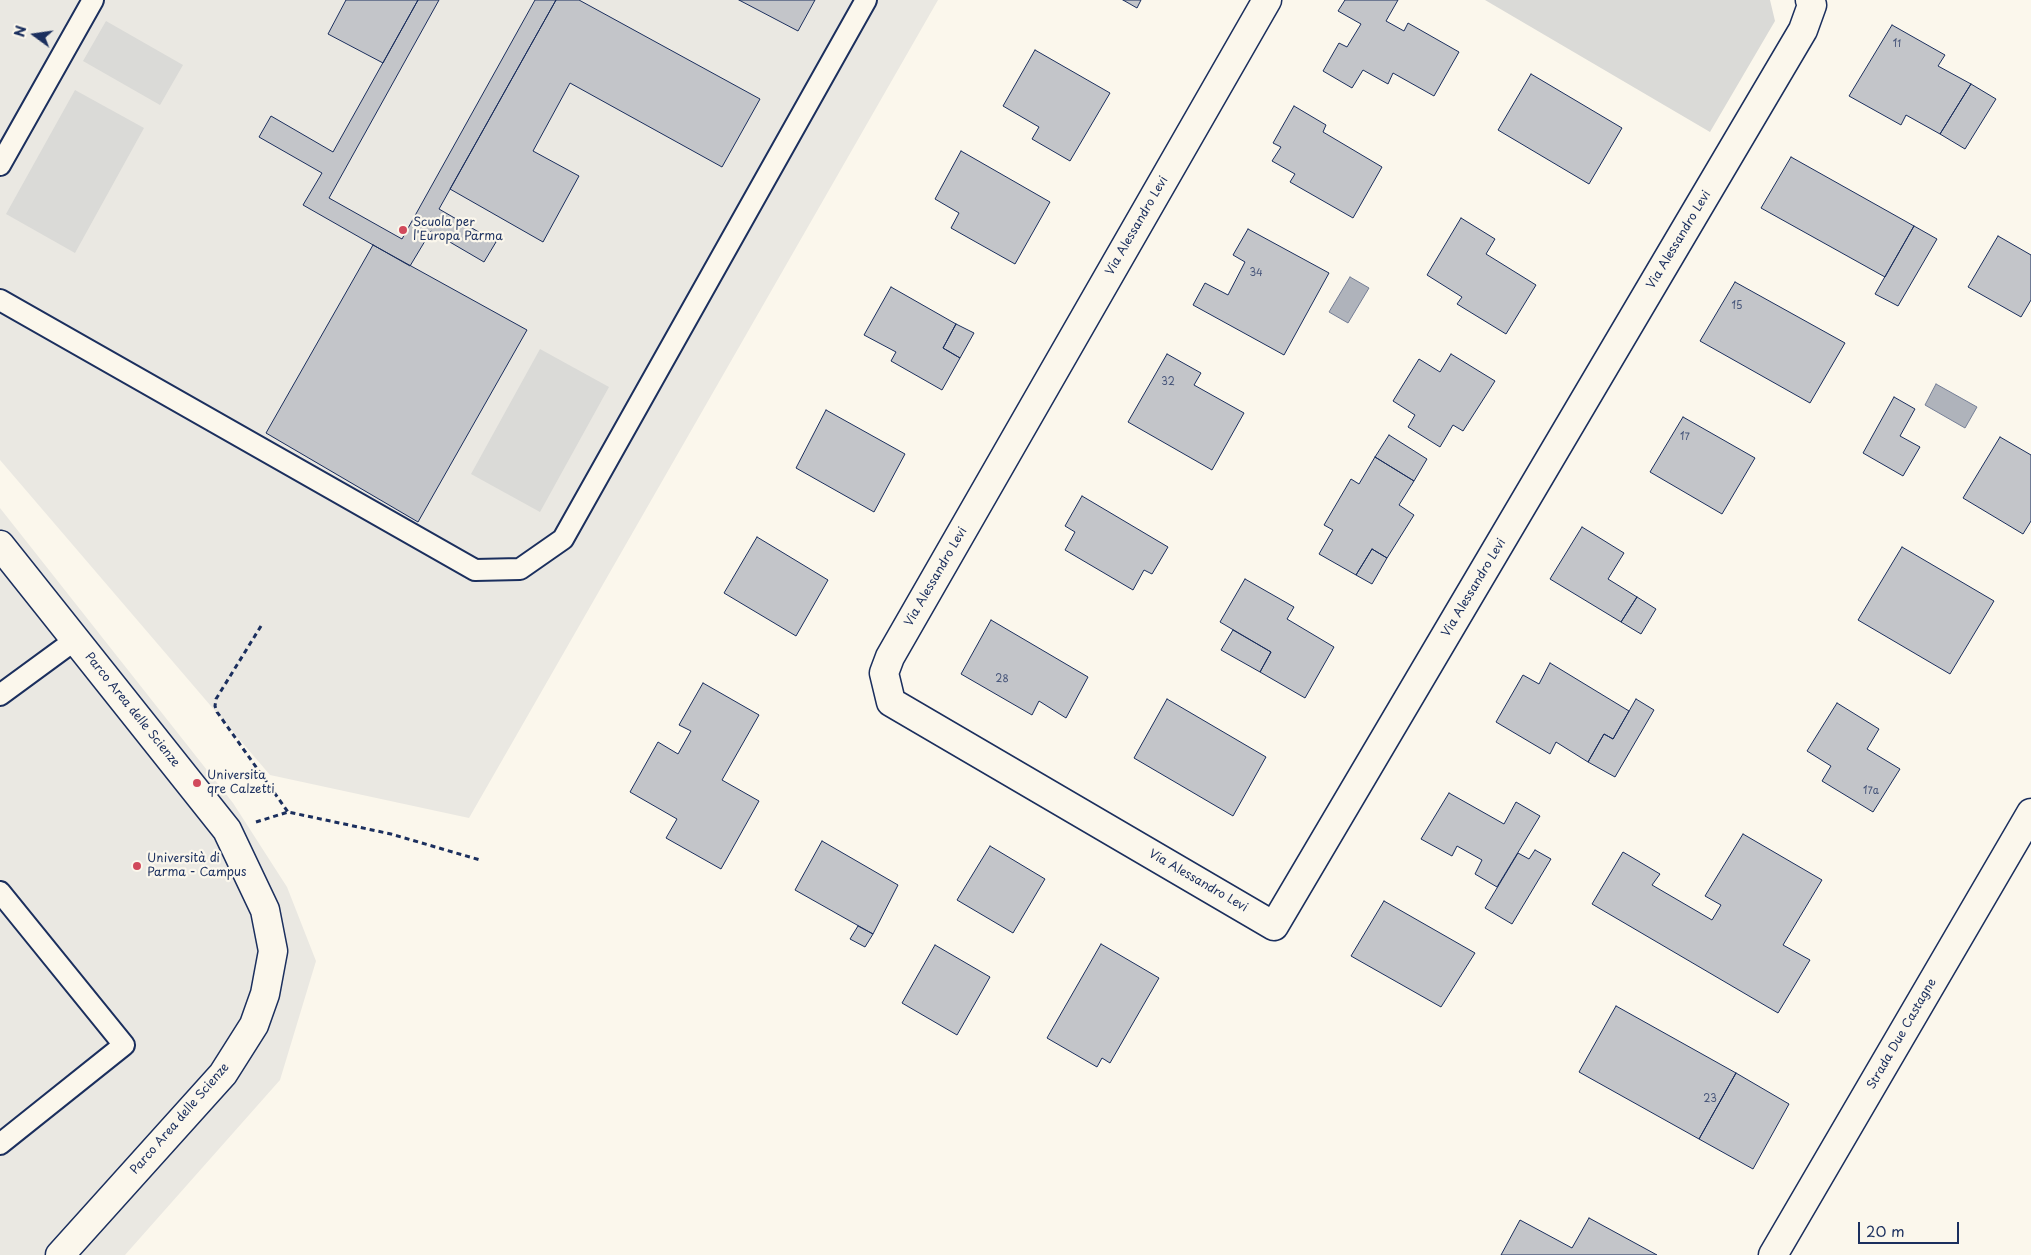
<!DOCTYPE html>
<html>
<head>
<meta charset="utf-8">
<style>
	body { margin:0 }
	#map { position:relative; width:2031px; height:1255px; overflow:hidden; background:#fbf7ec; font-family:"Playpen Sans",sans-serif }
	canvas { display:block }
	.north { position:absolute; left:10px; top:10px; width:50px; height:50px; -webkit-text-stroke:4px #fbf7ec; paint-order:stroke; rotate:284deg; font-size:14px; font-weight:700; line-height:20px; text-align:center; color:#1b2f5e }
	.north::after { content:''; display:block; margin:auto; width:18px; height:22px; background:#1b2f5e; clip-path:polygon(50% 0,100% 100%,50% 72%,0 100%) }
	.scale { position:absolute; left:1858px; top:1222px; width:101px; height:22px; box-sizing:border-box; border:2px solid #1b2f5e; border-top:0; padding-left:6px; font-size:15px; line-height:18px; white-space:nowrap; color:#1b2f5e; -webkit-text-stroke:4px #fbf7ec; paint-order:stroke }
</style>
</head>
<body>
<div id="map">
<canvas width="2031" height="1255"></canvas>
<div class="north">N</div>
<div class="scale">20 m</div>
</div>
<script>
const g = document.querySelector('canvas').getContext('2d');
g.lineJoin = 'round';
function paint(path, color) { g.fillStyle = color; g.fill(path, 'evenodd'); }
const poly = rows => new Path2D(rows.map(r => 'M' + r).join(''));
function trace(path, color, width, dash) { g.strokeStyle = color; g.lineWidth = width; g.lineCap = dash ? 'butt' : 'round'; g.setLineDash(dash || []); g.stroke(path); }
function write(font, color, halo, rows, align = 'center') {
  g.font = font + ' "Playpen Sans",sans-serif'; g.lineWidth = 4.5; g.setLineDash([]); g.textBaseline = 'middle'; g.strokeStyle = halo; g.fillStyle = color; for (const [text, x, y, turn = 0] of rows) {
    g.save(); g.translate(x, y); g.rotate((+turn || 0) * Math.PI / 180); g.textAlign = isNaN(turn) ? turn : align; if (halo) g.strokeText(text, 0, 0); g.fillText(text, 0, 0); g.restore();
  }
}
const built = poly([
	[0,0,938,0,469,818,270,775,0,460],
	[0,508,233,803,287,887,316,961,280,1080,125,1255,0,1255]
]);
const green = poly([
	[1485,0,1770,0,1775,21,1710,132],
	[106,21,183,65,160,105,83,61],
	[75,90,144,128,75,253,6,214],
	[540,349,609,387,540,512,471,474]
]);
const water = poly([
	[1350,277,1369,288,1348,323,1329,312,1350,277],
	[1936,384,1977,407,1965,428,1925,405,1936,384]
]);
const building = poly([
	[346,0,418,0,383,63,328,34,346,0],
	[418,0,439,0,329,198,402,239,535,0,556,0,439,209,496,242,484,262,431,231,410,266,303,205,322,173,259,137,271,116,333,152,418,0],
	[556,0,579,0,760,99,722,167,570,83,533,151,579,176,543,242,450,189,556,0],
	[739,0,815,0,798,31,739,0],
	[1123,0,1141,0,1137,8,1123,0],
	[1345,0,1398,0,1386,21,1404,31,1408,23,1459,52,1434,96,1393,73,1388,84,1363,70,1352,88,1323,71,1339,43,1347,47,1361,24,1338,11,1345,0],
	[1892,25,1945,55,1938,66,1971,84,1940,134,1906,115,1901,125,1849,96,1892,25],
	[1035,50,1110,93,1070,161,1032,139,1039,127,1003,106,1035,50],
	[1531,74,1622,128,1589,184,1498,130,1531,74],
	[1971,84,1996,99,1965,149,1940,134,1971,84],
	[1294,106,1326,125,1323,132,1382,167,1353,218,1290,182,1295,174,1272,161,1281,147,1273,143,1294,106],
	[961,151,1050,202,1015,264,951,228,959,213,935,199,961,151],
	[1791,157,1914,226,1885,277,1761,208,1791,157],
	[1461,218,1495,239,1486,254,1536,285,1506,334,1457,304,1462,297,1427,275,1461,218],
	[1914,226,1937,239,1898,306,1875,294,1914,226],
	[1248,229,1329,273,1284,355,1193,305,1205,283,1228,295,1245,262,1233,255,1248,229],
	[1998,236,2031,255,2031,300,2021,317,1968,287,1998,236],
	[373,245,527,330,418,522,266,433,373,245],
	[1735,282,1845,343,1810,403,1700,341,1735,282],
	[891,287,956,324,943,348,960,358,942,390,891,361,896,352,864,335,891,287],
	[956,324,974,333,960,358,943,348,956,324],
	[1167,354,1201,373,1194,385,1244,413,1212,470,1128,422,1167,354],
	[1451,354,1495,381,1463,431,1453,425,1440,447,1408,427,1415,415,1393,401,1419,359,1440,372,1451,354],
	[1894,397,1915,409,1900,436,1920,447,1903,476,1863,453,1894,397],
	[826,410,905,454,874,512,796,468,826,410],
	[1683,417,1755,458,1722,514,1650,472,1683,417],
	[1389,435,1427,459,1414,481,1375,457,1389,435],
	[2000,437,2031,455,2031,521,2023,534,1963,498,2000,437],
	[1375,457,1414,481,1399,505,1414,515,1387,558,1372,549,1356,575,1319,554,1333,530,1324,525,1351,479,1359,484,1375,457],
	[1082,496,1168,547,1152,574,1144,570,1133,590,1065,550,1075,532,1065,526,1082,496],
	[1582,527,1624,553,1608,579,1637,597,1621,622,1550,579,1582,527],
	[757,537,828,580,796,636,724,593,757,537],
	[1902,547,1994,601,1950,674,1858,620,1902,547],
	[1372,549,1387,558,1372,584,1356,575,1372,549],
	[1245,579,1294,607,1287,619,1334,647,1305,698,1260,672,1271,652,1220,622,1245,579],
	[1637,597,1656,609,1641,634,1621,622,1637,597],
	[991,620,1088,677,1066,718,1039,701,1032,715,961,674,991,620],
	[1233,630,1271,652,1260,672,1221,650,1233,630],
	[1550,663,1629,711,1613,739,1604,734,1588,762,1556,742,1550,754,1496,722,1523,675,1539,684,1550,663],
	[703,683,759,715,722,780,759,801,721,869,666,838,677,819,630,792,658,742,678,754,691,731,679,725,703,683],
	[1167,699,1266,757,1233,816,1134,758,1167,699],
	[1636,699,1654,710,1615,777,1588,762,1604,734,1613,739,1636,699],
	[1837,703,1879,729,1867,749,1900,769,1873,812,1822,781,1831,766,1807,751,1837,703],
	[1449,793,1504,824,1516,802,1540,816,1497,887,1475,874,1482,860,1457,846,1452,856,1421,839,1449,793],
	[1743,834,1822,880,1783,945,1810,960,1778,1013,1592,904,1623,852,1660,874,1652,885,1712,920,1721,905,1705,896,1743,834],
	[822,841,898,885,873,934,795,890,822,841],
	[990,846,1045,879,1013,933,957,900,990,846],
	[1535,850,1551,859,1512,924,1485,908,1518,853,1529,859,1535,850],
	[1384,901,1475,953,1441,1007,1351,956,1384,901],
	[858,926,873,934,865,947,850,939,858,926],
	[1101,944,1159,978,1110,1063,1102,1058,1097,1067,1047,1038,1101,944],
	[935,945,990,977,957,1035,902,1003,935,945],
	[1616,1006,1736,1073,1699,1139,1579,1072,1616,1006],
	[1736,1073,1789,1104,1753,1169,1699,1139,1736,1073],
	[1589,1218,1657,1255,1501,1255,1520,1220,1572,1248,1589,1218]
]);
const path = poly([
	[261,626,216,699,215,706,217,712,288,812],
	[256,822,288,812,391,834,480,860]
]);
const service = poly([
	[0,165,93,0],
	[0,300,475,570,520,569,563,539,866,0],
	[0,695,75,640],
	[0,892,124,1045,0,1144]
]);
const minor = poly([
	[1267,0,890,657,884,673,891,702,1274,926,1803,30,1812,5,1810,0],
	[0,545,227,830,265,910,273,951,265,994,254,1025,223,1074,60,1255],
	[1773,1255,2031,813]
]);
const markers = [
	[403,230,5,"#d1495b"],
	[197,783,5,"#d1495b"],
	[137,866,5,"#d1495b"]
];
const numberNames = [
	["11",1897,44],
	["34",1256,273],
	["15",1737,306],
	["32",1168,382],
	["17",1685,437],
	["28",1002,679],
	["17a",1871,791],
	["23",1710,1099]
];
const poiNames = [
	["Scuola per",413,223],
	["l'Europa Parma",413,237],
	["Universita",207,776],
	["qre Calzetti",207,790],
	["Università di",147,859],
	["Parma - Campus",147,873]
];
const streetNames = [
	["Via Alessandro Levi",1137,226,-60],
	["Via Alessandro Levi",1679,240,-59],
	["Via Alessandro Levi",936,577,-60],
	["Via Alessandro Levi",1474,588,-59],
	["Parco Area delle Scienze",132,710,51],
	["Via Alessandro Levi",1198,881,30],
	["Strada Due Castagne",1902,1034,-60],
	["Parco Area delle Scienze",180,1119,-49]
];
paint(built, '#eae8e2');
paint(green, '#dadad7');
paint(water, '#afb3bb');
trace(water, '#747e96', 1);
paint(building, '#c3c5c9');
trace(building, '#1b2f5e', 1);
trace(service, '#1b2f5e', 24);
trace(minor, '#1b2f5e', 31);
trace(path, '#1b2f5e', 3, [5, 4]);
trace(service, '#fbf7ec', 20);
trace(minor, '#fbf7ec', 28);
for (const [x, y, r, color] of markers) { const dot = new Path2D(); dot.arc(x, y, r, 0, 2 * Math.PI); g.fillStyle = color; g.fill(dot); trace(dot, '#fbf7ec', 2); }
write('10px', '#455479', null, numberNames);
write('12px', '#1b2f5e', '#fbf7ec', poiNames, 'left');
write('12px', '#1b2f5e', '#fbf7ec', streetNames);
</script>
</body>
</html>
